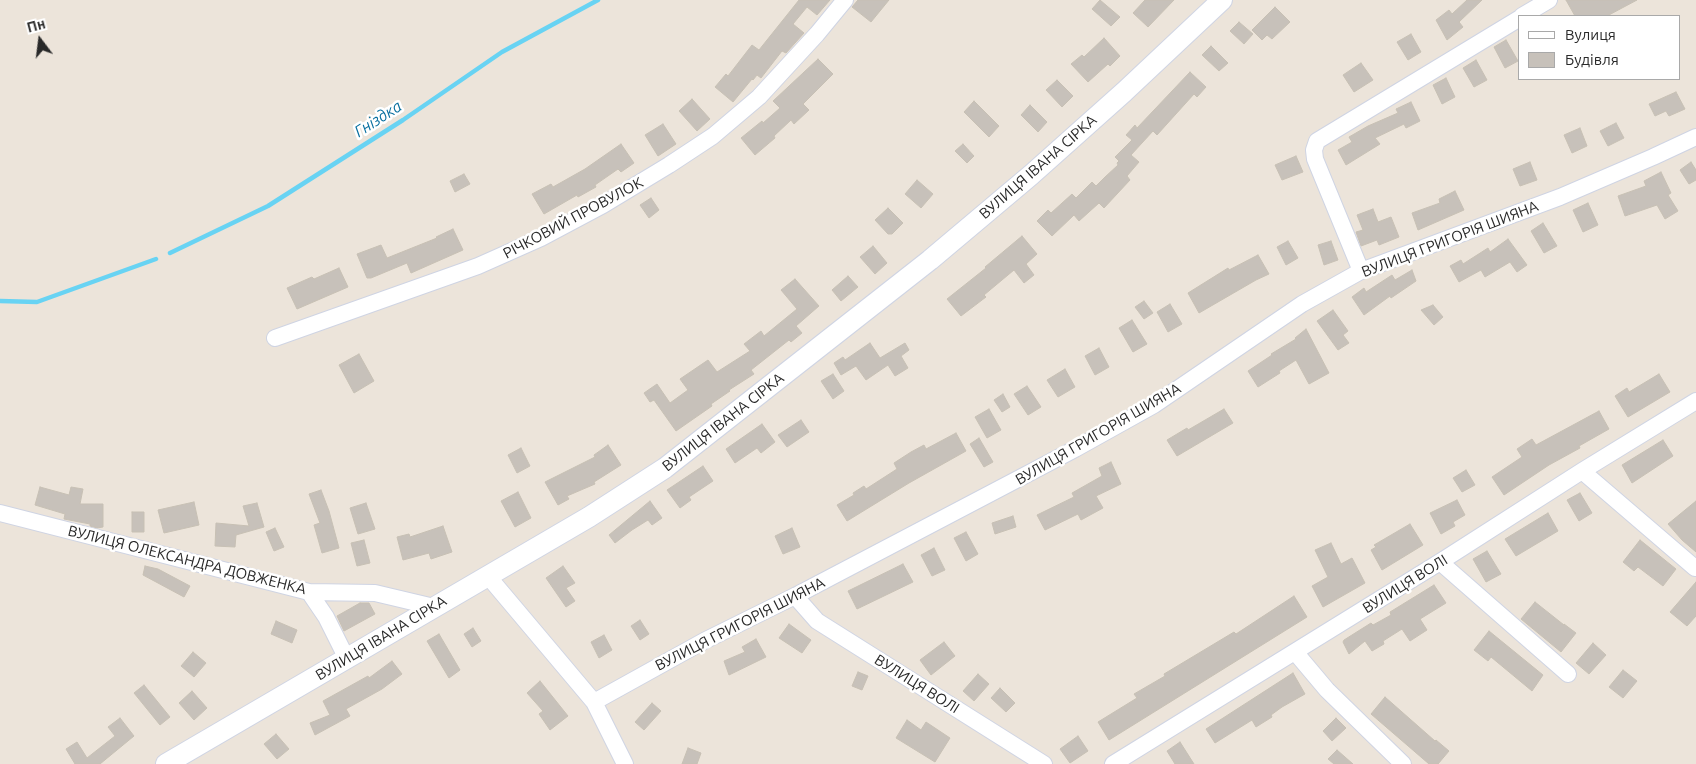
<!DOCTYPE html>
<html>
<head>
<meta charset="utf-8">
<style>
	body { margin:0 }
	#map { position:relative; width:1696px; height:764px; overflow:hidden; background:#ece4da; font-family:Ubuntu,sans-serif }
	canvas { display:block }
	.legend { position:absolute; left:1518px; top:15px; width:162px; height:65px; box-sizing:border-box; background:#fff; border:1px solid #a9a9a9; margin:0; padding:6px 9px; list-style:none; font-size:15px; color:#292929 }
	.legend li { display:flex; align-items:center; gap:10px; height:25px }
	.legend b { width:25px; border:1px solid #a9a9a9 }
	.north { position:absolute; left:15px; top:15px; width:50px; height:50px; -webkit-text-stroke:4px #fff; paint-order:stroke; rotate:345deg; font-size:14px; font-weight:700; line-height:20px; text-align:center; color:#292929 }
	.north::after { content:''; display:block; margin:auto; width:18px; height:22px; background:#292929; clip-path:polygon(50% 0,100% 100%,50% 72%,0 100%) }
</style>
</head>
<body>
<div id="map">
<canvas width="1696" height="764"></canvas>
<ul class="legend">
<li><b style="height:6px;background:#fff"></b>Вулиця</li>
<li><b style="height:14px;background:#c7c1ba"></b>Будівля</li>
</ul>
<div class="north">Пн</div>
</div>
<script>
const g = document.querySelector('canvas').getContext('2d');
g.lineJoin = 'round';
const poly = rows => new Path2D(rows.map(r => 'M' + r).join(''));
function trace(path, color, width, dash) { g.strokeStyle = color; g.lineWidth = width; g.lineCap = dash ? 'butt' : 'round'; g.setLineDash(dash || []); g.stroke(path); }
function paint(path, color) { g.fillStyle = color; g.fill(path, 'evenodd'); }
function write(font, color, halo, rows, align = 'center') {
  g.font = font + ' Ubuntu,sans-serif'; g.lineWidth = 5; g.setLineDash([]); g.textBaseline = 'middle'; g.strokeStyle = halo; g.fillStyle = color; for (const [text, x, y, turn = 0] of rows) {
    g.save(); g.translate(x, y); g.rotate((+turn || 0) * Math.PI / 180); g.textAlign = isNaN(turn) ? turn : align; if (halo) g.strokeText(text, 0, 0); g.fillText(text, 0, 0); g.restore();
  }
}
const stream = poly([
	[170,253,268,206,403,120,502,52,598,0],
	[0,301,37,302,156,259]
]);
const building = poly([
	[799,0,830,0,817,15,807,7,793,24,804,33,786,53,782,51,761,78,757,75,753,80,752,79,733,102,715,87,726,74,728,76,752,45,759,50,799,0],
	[858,0,889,0,871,22,852,7,858,0],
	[1100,0,1120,17,1111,26,1092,9,1100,0],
	[1145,0,1174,0,1148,27,1133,13,1145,0],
	[1467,0,1482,0,1459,22,1463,27,1447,40,1436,20,1449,10,1452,14,1467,0],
	[1566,0,1637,0,1607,16,1575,16,1566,0],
	[1275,7,1290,22,1272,39,1267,35,1262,40,1252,30,1275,7],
	[1239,22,1253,34,1244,44,1230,31,1239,22],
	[1411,34,1421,52,1408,60,1397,42,1411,34],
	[1104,38,1120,56,1110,66,1108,64,1088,82,1071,64,1082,55,1084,57,1104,38],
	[1506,40,1518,61,1505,68,1494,47,1506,40],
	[1211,46,1228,63,1219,71,1202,55,1211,46],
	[818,59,833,74,803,104,809,110,794,124,791,120,774,136,775,138,755,155,741,138,762,121,763,123,780,108,773,101,818,59],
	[1476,60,1487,80,1474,87,1463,68,1476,60],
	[1361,63,1373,80,1354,92,1343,75,1361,63],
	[1190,72,1206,87,1197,97,1194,94,1157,135,1153,131,1131,155,1139,162,1127,176,1130,180,1104,208,1099,203,1079,221,1074,215,1052,236,1037,221,1048,210,1051,213,1072,194,1076,198,1092,182,1096,186,1105,177,1118,165,1117,163,1119,161,1115,157,1132,140,1126,135,1135,125,1137,128,1190,72],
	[1446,78,1455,97,1442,104,1433,85,1446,78],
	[1057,80,1073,96,1062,107,1046,90,1057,80],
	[1676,92,1685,109,1669,116,1666,111,1655,116,1649,104,1676,92],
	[692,99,710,119,697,131,679,111,692,99],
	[974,101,999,126,989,137,964,112,974,101],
	[1411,102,1420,121,1406,128,1404,124,1375,138,1380,144,1346,165,1338,150,1352,142,1349,137,1368,126,1398,113,1396,109,1411,102],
	[1030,105,1047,122,1038,132,1021,115,1030,105],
	[1616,123,1624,138,1608,146,1600,131,1616,123],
	[663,124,676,144,658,156,645,135,663,124],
	[1580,128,1587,146,1572,153,1564,135,1580,128],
	[621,144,634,163,621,172,618,169,595,185,596,187,578,197,577,195,544,214,532,194,551,184,553,187,585,169,621,144],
	[963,144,974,156,967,163,955,151,963,144],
	[1296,156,1303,172,1282,180,1275,165,1296,156],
	[1530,162,1537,180,1520,186,1513,169,1530,162],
	[1691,162,1696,170,1696,180,1689,184,1680,170,1691,162],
	[1661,172,1671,193,1668,195,1678,211,1665,219,1657,205,1625,216,1618,196,1646,186,1644,181,1661,172],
	[464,174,470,184,455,192,450,181,464,174],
	[917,180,933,194,921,208,905,194,917,180],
	[1455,191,1464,210,1418,230,1412,213,1440,203,1439,199,1455,191],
	[651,198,659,210,649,218,640,205,651,198],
	[1588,203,1598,225,1583,232,1573,210,1588,203],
	[888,208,903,223,892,234,888,234,875,220,888,208],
	[1373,209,1378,222,1391,217,1399,237,1379,245,1377,240,1361,246,1356,232,1363,230,1357,215,1373,209],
	[1543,223,1557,246,1544,253,1531,231,1543,223],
	[453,229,463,250,411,273,407,263,371,278,367,278,357,254,381,245,387,258,437,238,436,237,453,229],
	[1022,236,1037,254,1026,264,1034,275,1024,283,1014,270,984,295,986,297,961,316,947,299,986,268,985,267,1022,236],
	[1508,239,1527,265,1517,272,1510,262,1485,277,1481,270,1459,282,1450,266,1461,260,1463,264,1488,248,1490,252,1508,239],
	[1288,241,1298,258,1286,265,1277,247,1288,241],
	[1331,241,1338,260,1324,265,1318,245,1331,241],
	[873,246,887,263,875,274,860,257,873,246],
	[1258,255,1269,274,1256,280,1199,313,1188,293,1228,268,1229,270,1258,255],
	[339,268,348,287,297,309,287,288,312,277,314,279,339,268],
	[1412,270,1416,281,1391,298,1390,296,1364,315,1352,297,1364,288,1366,292,1392,275,1395,280,1412,270],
	[848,276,858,287,841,301,832,290,848,276],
	[795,279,819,306,796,326,802,333,791,342,789,340,751,370,754,374,729,390,730,391,711,404,712,406,676,431,654,400,650,402,644,393,657,384,670,403,688,390,680,379,708,360,717,372,750,351,744,344,761,331,764,336,797,309,781,290,795,279],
	[1144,301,1153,313,1144,319,1135,307,1144,301],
	[1170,304,1182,324,1168,332,1157,312,1170,304],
	[1433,305,1443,317,1434,325,1421,310,1433,305],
	[1333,310,1348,331,1343,335,1349,343,1338,350,1317,321,1333,310],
	[1132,320,1147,344,1133,352,1119,328,1132,320],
	[1306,329,1329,373,1309,384,1296,360,1279,371,1280,373,1258,387,1248,371,1272,355,1271,354,1296,339,1295,338,1306,329],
	[870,343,880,358,905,343,909,350,901,356,908,368,895,376,888,365,866,380,856,366,841,375,834,363,843,357,845,360,870,343],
	[1099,348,1109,367,1095,375,1085,356,1099,348],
	[359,354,374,381,354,393,339,365,359,354],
	[1065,369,1075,387,1058,397,1047,380,1065,369],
	[833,374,844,391,833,399,821,381,833,374],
	[1659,374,1670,392,1628,417,1615,396,1627,388,1629,392,1659,374],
	[1027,386,1041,407,1028,415,1014,394,1027,386],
	[1003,394,1010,407,1002,412,994,400,1003,394],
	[989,409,1001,430,987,438,975,417,989,409],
	[1224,409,1233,423,1177,456,1167,440,1187,428,1188,430,1224,409],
	[1599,411,1609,429,1579,446,1580,448,1549,465,1504,495,1492,477,1522,457,1517,449,1532,439,1536,445,1599,411],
	[801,420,809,432,787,447,778,435,801,420],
	[762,424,775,442,761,453,757,448,735,463,726,449,762,424],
	[956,433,966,451,909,483,847,521,837,505,854,495,853,493,864,486,866,489,897,469,894,463,911,452,924,445,926,449,956,433],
	[979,438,993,462,984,467,970,444,979,438],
	[1663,440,1673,456,1632,483,1622,465,1663,440],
	[608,445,621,465,594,482,595,484,567,496,569,499,558,505,545,482,595,457,594,455,608,445],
	[521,448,530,466,517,473,508,455,521,448],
	[1111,462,1121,484,1096,496,1103,508,1081,520,1078,514,1045,530,1037,515,1074,497,1072,493,1102,476,1099,468,1111,462],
	[703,466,713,481,689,497,691,500,680,508,667,490,703,466],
	[1466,470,1475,485,1462,492,1453,478,1466,470],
	[40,487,69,495,71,487,83,489,80,504,103,504,103,527,97,528,90,526,90,524,64,519,65,514,35,505,40,487],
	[321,490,329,511,339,548,322,553,314,525,320,523,309,494,321,490],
	[518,492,531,518,515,527,501,501,518,492],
	[1580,493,1592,513,1579,521,1567,500,1580,493],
	[1457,500,1465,515,1453,522,1455,526,1441,534,1430,513,1457,500],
	[650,501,662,518,652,525,648,520,632,530,615,543,609,535,650,501],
	[1696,501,1696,552,1682,540,1668,524,1696,501],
	[194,502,199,525,164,533,158,510,194,502],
	[257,503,264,527,236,535,235,547,215,546,216,523,249,526,243,506,257,503],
	[366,503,375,529,358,534,350,508,366,503],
	[132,512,144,512,144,532,132,532,132,512],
	[1548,513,1558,531,1516,556,1505,539,1548,513],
	[1013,516,1016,527,995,534,992,523,1013,516],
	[1410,524,1423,545,1382,570,1371,550,1376,547,1374,545,1410,524],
	[443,526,452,552,431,559,429,553,403,560,397,537,409,534,410,537,443,526],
	[275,528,284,547,274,551,266,532,275,528],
	[792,528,800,547,783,554,775,536,792,528],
	[966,532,978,554,966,561,954,538,966,532],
	[364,540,370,563,357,566,351,543,364,540],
	[1640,540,1676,569,1663,586,1638,567,1634,571,1623,562,1640,540],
	[1331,543,1341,564,1352,558,1365,583,1323,607,1312,586,1328,577,1315,550,1331,543],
	[934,548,945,570,932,576,921,555,934,548],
	[1487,551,1501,574,1486,582,1473,559,1487,551],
	[903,564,913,582,857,609,848,591,903,564],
	[145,566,158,569,190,586,184,597,143,575,145,566],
	[563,566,575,583,566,588,575,601,566,607,546,578,563,566],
	[1696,582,1696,616,1687,626,1670,612,1696,582],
	[1434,585,1446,603,1420,619,1427,630,1410,641,1402,629,1383,641,1384,644,1372,651,1365,641,1349,654,1343,642,1344,640,1371,623,1373,625,1391,615,1390,612,1434,585],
	[1294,596,1307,617,1109,740,1098,722,1137,698,1134,694,1165,676,1164,674,1234,632,1236,634,1294,596],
	[1535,602,1564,625,1564,624,1576,633,1561,652,1521,619,1535,602],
	[360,603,369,603,375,614,344,631,337,616,360,603],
	[640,620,649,634,640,640,631,626,640,620],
	[276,621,297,630,292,643,271,634,276,621],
	[789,624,811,640,802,653,779,638,789,624],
	[473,628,481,641,472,647,464,634,473,628],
	[1489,631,1543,675,1532,691,1491,657,1488,661,1474,650,1489,631],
	[439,634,460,670,449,678,427,641,439,634],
	[604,635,612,650,599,658,591,642,604,635],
	[756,639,766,657,729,675,724,661,745,652,742,647,756,639],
	[944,642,955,656,931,675,920,660,944,642],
	[1593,643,1606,655,1589,674,1576,663,1593,643],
	[193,652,206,663,194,677,181,666,193,652],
	[392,661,402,674,382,689,346,709,350,716,315,735,310,723,330,715,323,701,368,676,369,678,392,661],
	[1623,670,1637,681,1623,698,1609,687,1623,670],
	[858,672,868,676,862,690,852,686,858,672],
	[1293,673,1305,694,1282,707,1271,715,1272,717,1256,727,1252,720,1215,743,1206,729,1293,673],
	[978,674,989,684,974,701,963,691,978,674],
	[540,681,568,716,550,730,539,714,543,711,527,693,540,681],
	[144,685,170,717,160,725,134,693,144,685],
	[1000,688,1015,703,1006,712,991,698,1000,688],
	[192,691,207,708,194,720,179,703,192,691],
	[1385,697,1435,741,1436,740,1449,751,1438,764,1429,764,1371,714,1385,697],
	[652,703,661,711,644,730,635,722,652,703],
	[120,718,134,736,100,764,75,764,66,749,77,742,87,758,115,736,108,727,120,718],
	[1336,718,1346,728,1332,741,1323,731,1336,718],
	[907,720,921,730,926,722,950,738,935,762,896,738,907,720],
	[276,734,289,749,277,759,264,744,276,734],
	[1078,736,1088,751,1070,763,1060,749,1078,736],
	[1180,742,1194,764,1175,764,1167,751,1180,742],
	[688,748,701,753,697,764,682,764,688,748],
	[1337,750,1353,764,1334,764,1328,759,1337,750]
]);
const minor = poly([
	[1522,16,1549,0],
	[1361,271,1315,159,1314,150,1317,141,1520,18],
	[275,338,478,266,541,238,603,205,669,165,713,136,759,97,817,34,845,0],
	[1582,471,1695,568],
	[0,513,309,592,375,593,434,607],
	[1440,562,1568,674],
	[487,575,594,702],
	[309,592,326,617,347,659],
	[795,596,817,621,1044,764],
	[1295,652,1327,690,1403,764],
	[625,764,594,702,704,641,795,596,1075,449,1154,405,1302,304,1361,271,1560,197,1653,157,1696,137],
	[1113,764,1440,562,1582,471,1696,401]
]);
const tertiary = poly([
	[166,764,589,517,665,468,930,260,1031,175,1124,92,1222,0]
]);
const streetNames = [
	["ВУЛИЦЯ ІВАНА СІРКА",1038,167,-41],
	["РІЧКОВИЙ ПРОВУЛОК",573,218,-28],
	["ВУЛИЦЯ ГРИГОРІЯ ШИЯНА",1450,239,-21],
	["ВУЛИЦЯ ІВАНА СІРКА",723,422,-38],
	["ВУЛИЦЯ ГРИГОРІЯ ШИЯНА",1098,434,-30],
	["ВУЛИЦЯ ОЛЕКСАНДРА ДОВЖЕНКА",187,560,14],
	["ВУЛИЦЯ ВОЛІ",1405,584,-32],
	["ВУЛИЦЯ ГРИГОРІЯ ШИЯНА",740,624,-27],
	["ВУЛИЦЯ ІВАНА СІРКА",381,638,-31],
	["ВУЛИЦЯ ВОЛІ",917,684,32]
];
const waterNames = [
	["Гніздка",378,119,-33]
];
trace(stream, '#68d3f3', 4.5);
paint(building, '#c7c1ba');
trace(building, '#c7c0b4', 1);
trace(minor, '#cfd4e3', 18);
trace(tertiary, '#cfd4e3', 22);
trace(minor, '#fff', 16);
trace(tertiary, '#fff', 20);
write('15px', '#292929', '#fff', streetNames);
write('italic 16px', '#086f9f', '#fff', waterNames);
</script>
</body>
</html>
